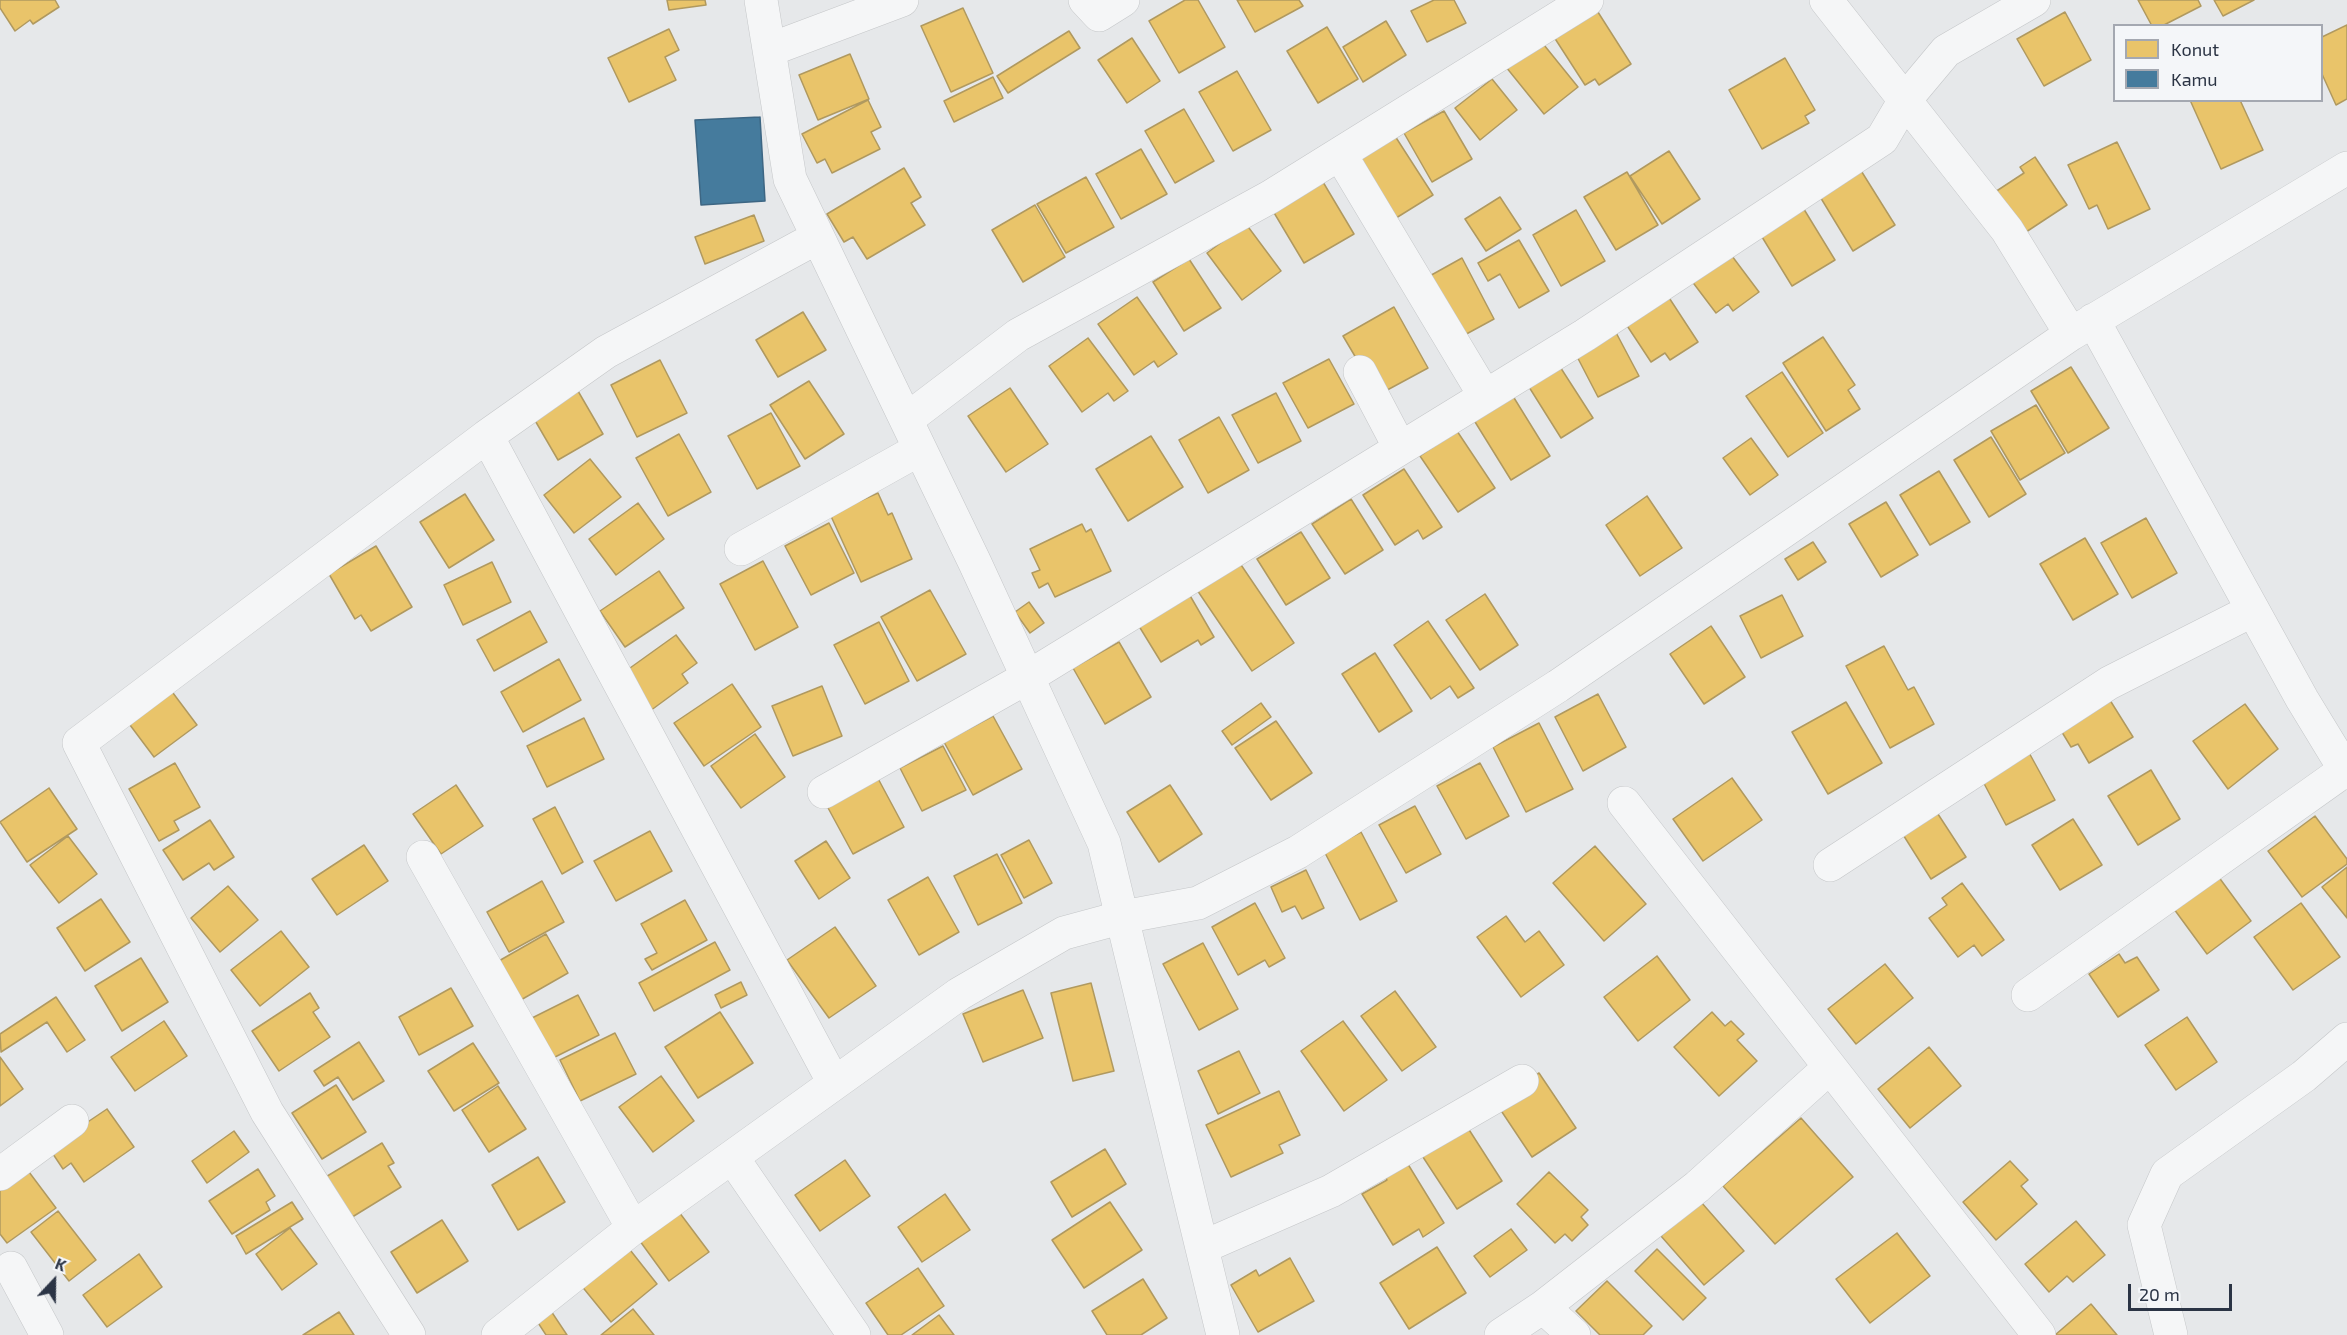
<!DOCTYPE html>
<html>
<head>
<meta charset="utf-8">
<style>
	body { margin:0 }
	#map { position:relative; width:2347px; height:1335px; overflow:hidden; background:#e6e8ea; font-family:"Exo 2",sans-serif }
	canvas { display:block }
	.legend { position:absolute; left:2113px; top:24px; width:210px; height:78px; box-sizing:border-box; background:#f4f6f9; border:2px solid #a4a8b1; margin:0; padding:8px 10px; list-style:none; font-size:18px; color:#2b3445 }
	.legend li { display:flex; align-items:center; gap:12px; height:30px }
	.legend b { width:30px; border:2px solid #a4a8b1 }
	.north { position:absolute; left:24px; top:1251px; width:60px; height:60px; -webkit-text-stroke:4px #f4f6f9; paint-order:stroke; rotate:22deg; font-size:16px; font-weight:700; line-height:24px; text-align:center; color:#2b3445 }
	.north::after { content:''; display:block; margin:auto; width:21px; height:27px; background:#2b3445; clip-path:polygon(50% 0,100% 100%,50% 72%,0 100%) }
	.scale { position:absolute; left:2128px; top:1284px; width:104px; height:27px; box-sizing:border-box; border:3px solid #2b3445; border-top:0; padding-left:8px; font-size:18px; line-height:21px; white-space:nowrap; color:#2b3445; -webkit-text-stroke:4px #f4f6f9; paint-order:stroke }
</style>
</head>
<body>
<div id="map">
<canvas width="2347" height="1335"></canvas>
<ul class="legend">
<li><b style="height:16px;background:#e9c46a"></b>Konut</li>
<li><b style="height:16px;background:#457b9d"></b>Kamu</li>
</ul>
<div class="north">K</div>
<div class="scale">20 m</div>
</div>
<script>
const g = document.querySelector('canvas').getContext('2d');
g.lineJoin = 'round';
function paint(path, color) { g.fillStyle = color; g.fill(path, 'evenodd'); }
const poly = rows => new Path2D(rows.map(r => 'M' + r).join(''));
function trace(path, color, width, dash) { g.strokeStyle = color; g.lineWidth = width; g.lineCap = dash ? 'butt' : 'round'; g.setLineDash(dash || []); g.stroke(path); }
const homes = poly([
	[0,0,55,0,59,7,33,24,30,20,15,31,0,8,0,0],
	[667,0,705,0,706,5,669,10,667,0],
	[1185,0,1198,0,1225,47,1179,73,1149,21,1185,0],
	[1237,0,1299,0,1303,6,1255,32,1237,0],
	[1434,0,1454,0,1466,23,1427,42,1411,11,1434,0],
	[2138,0,2198,0,2201,6,2162,26,2152,26,2138,0],
	[2214,0,2254,0,2223,16,2214,0],
	[963,8,993,73,951,92,921,26,963,8],
	[1596,9,1631,64,1599,85,1595,79,1585,85,1554,37,1596,9],
	[2065,12,2091,60,2044,86,2017,39,2065,12],
	[1386,21,1406,55,1363,82,1343,47,1386,21],
	[2347,25,2347,99,2336,105,2322,74,2322,37,2347,25],
	[1327,27,1358,79,1318,103,1287,51,1327,27],
	[669,29,679,50,665,57,676,80,629,102,608,58,669,29],
	[1069,31,1080,48,1008,93,997,76,1069,31],
	[1132,38,1160,81,1127,103,1098,60,1132,38],
	[1540,40,1578,87,1544,114,1506,67,1540,40],
	[850,54,869,99,818,120,799,75,850,54],
	[1785,58,1815,110,1805,116,1809,123,1762,149,1729,90,1785,58],
	[1237,71,1271,130,1233,151,1199,92,1237,71],
	[993,77,1003,98,954,122,944,101,993,77],
	[1492,79,1517,110,1480,140,1455,108,1492,79],
	[868,100,881,127,871,132,880,149,832,173,825,159,817,163,802,134,868,100],
	[2190,100,2240,100,2263,150,2221,169,2190,100],
	[1184,109,1214,161,1175,183,1145,131,1184,109],
	[1444,111,1472,159,1432,182,1404,133,1444,111],
	[1395,136,1433,195,1388,223,1350,165,1395,136],
	[2117,142,2150,209,2108,229,2097,205,2089,209,2068,165,2117,142],
	[1141,149,1167,194,1121,219,1096,174,1141,149],
	[1669,151,1700,199,1662,224,1630,176,1669,151],
	[2035,157,2067,205,2023,234,1995,192,2024,173,2020,167,2035,157],
	[904,168,921,197,911,203,925,225,867,259,853,237,844,242,827,214,904,168],
	[1860,169,1895,225,1853,251,1819,195,1860,169],
	[1627,172,1658,225,1616,250,1584,197,1627,172],
	[1086,177,1114,227,1066,253,1037,204,1086,177],
	[1323,182,1354,234,1304,263,1273,211,1323,182],
	[1500,197,1521,229,1486,251,1465,219,1500,197],
	[1035,205,1065,257,1023,282,992,230,1035,205],
	[1802,206,1835,260,1792,286,1759,232,1802,206],
	[1576,210,1605,261,1561,286,1533,235,1576,210],
	[754,215,764,241,705,264,695,237,754,215],
	[1246,224,1281,271,1242,300,1207,253,1246,224],
	[1519,240,1549,291,1519,308,1500,274,1488,281,1478,263,1519,240],
	[1726,248,1759,292,1733,311,1728,304,1716,313,1688,276,1726,248],
	[1462,258,1494,319,1459,338,1426,278,1462,258],
	[1189,259,1221,308,1184,331,1153,282,1189,259],
	[1664,290,1698,342,1670,360,1665,353,1651,362,1622,318,1664,290],
	[1137,297,1177,354,1158,367,1154,361,1134,375,1098,324,1137,297],
	[1394,307,1428,368,1378,395,1343,336,1394,307],
	[803,312,826,350,778,377,756,340,803,312],
	[1612,325,1639,376,1598,397,1571,345,1612,325],
	[1823,337,1855,385,1848,390,1860,409,1826,431,1783,363,1823,337],
	[1088,338,1128,391,1114,401,1108,393,1082,412,1049,366,1088,338],
	[1329,359,1354,404,1308,428,1283,383,1329,359],
	[1555,359,1593,418,1561,438,1524,379,1555,359],
	[660,360,687,413,637,437,611,385,660,360],
	[2071,367,2109,428,2068,453,2031,391,2071,367],
	[1782,372,1823,433,1788,457,1746,396,1782,372],
	[809,381,844,434,805,459,770,405,809,381],
	[1010,388,1048,444,1006,472,968,416,1010,388],
	[578,391,603,434,558,460,533,417,578,391],
	[1276,393,1301,441,1258,463,1232,415,1276,393],
	[1511,393,1550,456,1511,480,1472,417,1511,393],
	[2036,405,2065,453,2020,480,1991,431,2036,405],
	[771,413,800,466,757,489,728,436,771,413],
	[1219,417,1249,470,1208,493,1179,440,1219,417],
	[1453,425,1495,488,1458,512,1420,456,1436,445,1453,425],
	[679,434,711,492,668,516,636,458,679,434],
	[1151,436,1183,487,1128,521,1096,469,1151,436],
	[1991,437,2026,494,1989,517,1954,460,1991,437],
	[1751,438,1778,475,1750,495,1723,458,1751,438],
	[590,459,621,497,574,533,544,495,590,459],
	[1404,469,1442,527,1423,539,1418,530,1395,545,1363,495,1404,469],
	[1939,471,1970,522,1930,545,1900,495,1939,471],
	[878,493,888,515,892,513,912,559,861,582,830,514,878,493],
	[465,494,494,540,449,568,420,522,465,494],
	[1647,496,1682,548,1640,576,1606,525,1647,496],
	[1351,499,1383,550,1345,574,1312,524,1351,499],
	[1886,502,1918,555,1881,577,1849,524,1886,502],
	[638,503,664,539,616,575,589,539,638,503],
	[2146,518,2177,573,2132,598,2101,543,2146,518],
	[829,523,854,573,811,595,785,546,829,523],
	[1082,524,1086,532,1091,529,1111,571,1055,597,1048,583,1039,588,1032,573,1040,570,1030,549,1082,524],
	[1301,532,1330,578,1286,605,1257,559,1301,532],
	[2085,538,2118,594,2073,620,2040,564,2085,538],
	[1813,542,1826,562,1798,580,1785,559,1813,542],
	[376,546,412,607,371,631,361,615,355,619,329,574,376,546],
	[1235,556,1294,643,1252,671,1193,584,1235,556],
	[763,561,798,627,755,650,720,584,763,561],
	[492,562,511,602,463,625,444,585,492,562],
	[659,571,684,608,625,647,600,611,659,571],
	[1185,587,1214,637,1201,645,1198,640,1161,662,1134,618,1185,587],
	[930,590,966,654,917,681,881,617,930,590],
	[1485,594,1518,645,1480,670,1446,620,1485,594],
	[1782,595,1803,636,1761,658,1740,616,1782,595],
	[1029,602,1044,623,1030,633,1015,612,1029,602],
	[530,611,547,642,494,671,477,640,530,611],
	[1428,621,1474,688,1458,698,1450,686,1431,699,1394,645,1428,621],
	[879,622,909,681,865,704,834,645,879,622],
	[1711,626,1745,677,1704,704,1670,654,1711,626],
	[676,635,697,663,682,674,688,683,650,711,623,673,676,635],
	[1119,642,1151,697,1105,724,1073,668,1119,642],
	[1884,646,1908,690,1914,687,1934,724,1890,748,1846,666,1884,646],
	[1375,653,1412,711,1379,732,1342,674,1375,653],
	[559,659,581,700,523,732,501,692,559,659],
	[164,681,197,725,154,757,121,713,164,681],
	[732,684,761,727,704,766,674,723,732,684],
	[822,686,842,736,793,756,772,706,822,686],
	[2103,689,2133,737,2089,763,2078,744,2071,747,2054,719,2103,689],
	[1598,694,1626,747,1583,771,1555,717,1598,694],
	[1846,702,1882,763,1828,794,1792,732,1846,702],
	[1261,703,1271,717,1232,745,1222,731,1261,703],
	[2245,704,2278,749,2228,789,2193,741,2245,704],
	[993,716,1022,769,973,795,944,742,993,716],
	[584,718,604,759,547,787,527,746,584,718],
	[1276,721,1312,773,1271,800,1235,748,1276,721],
	[1539,723,1573,789,1526,812,1493,747,1539,723],
	[755,734,785,777,741,808,711,766,755,734],
	[943,746,966,790,922,811,900,768,943,746],
	[2027,749,2055,800,2006,825,1979,774,2027,749],
	[175,763,200,807,174,821,179,830,159,841,129,789,175,763],
	[1480,763,1509,816,1466,839,1437,786,1480,763],
	[2151,770,2180,819,2138,845,2108,796,2151,770],
	[874,771,904,827,853,854,827,806,874,771],
	[1732,778,1762,820,1703,861,1673,819,1732,778],
	[456,785,483,826,441,854,413,814,456,785],
	[1170,785,1202,834,1159,862,1127,812,1170,785],
	[49,788,77,829,27,862,0,822,49,788],
	[1415,806,1441,854,1406,873,1379,825,1415,806],
	[555,807,583,862,562,874,533,819,555,807],
	[1936,811,1966,857,1931,879,1902,833,1936,811],
	[2315,816,2347,859,2347,864,2302,897,2268,851,2315,816],
	[2073,819,2102,865,2060,890,2032,845,2073,819],
	[210,820,234,857,214,870,209,863,183,880,163,850,210,820],
	[650,831,672,871,616,901,594,861,650,831],
	[1361,832,1397,901,1360,920,1324,851,1361,832],
	[68,836,97,874,59,903,30,865,68,836],
	[1029,840,1052,883,1024,898,1001,855,1029,840],
	[826,841,850,878,819,899,795,861,826,841],
	[364,845,388,881,337,915,312,879,364,845],
	[1595,846,1646,904,1604,941,1553,883,1595,846],
	[997,854,1022,903,978,925,954,876,997,854],
	[2347,867,2347,918,2322,887,2347,867],
	[1306,870,1324,908,1302,919,1295,906,1282,912,1271,887,1306,870],
	[2218,876,2251,921,2207,954,2174,909,2218,876],
	[928,877,959,932,919,955,888,900,928,877],
	[542,881,564,922,509,952,487,912,542,881],
	[1962,883,2004,940,1982,956,1974,945,1958,957,1929,918,1947,905,1942,898,1962,883],
	[228,886,258,920,220,952,191,918,228,886],
	[101,899,130,942,85,971,57,928,101,899],
	[685,900,707,940,652,970,645,959,657,953,641,924,685,900],
	[1255,903,1285,958,1269,967,1265,960,1238,975,1212,927,1255,903],
	[2301,903,2340,957,2293,990,2254,937,2301,903],
	[1506,916,1525,942,1539,931,1564,965,1521,997,1477,937,1506,916],
	[835,927,876,986,829,1018,787,960,835,927],
	[281,931,309,967,260,1006,231,970,281,931],
	[546,934,568,973,519,1001,497,962,546,934],
	[715,942,730,970,654,1011,639,983,715,942],
	[1203,943,1238,1009,1199,1030,1163,964,1203,943],
	[2119,954,2125,963,2137,957,2159,990,2118,1017,2089,974,2119,954],
	[1657,956,1690,1000,1638,1041,1604,997,1657,956],
	[141,958,168,1002,122,1031,95,986,141,958],
	[1885,964,1913,998,1856,1044,1828,1009,1885,964],
	[741,982,747,995,721,1008,715,995,741,982],
	[1091,983,1114,1071,1073,1081,1051,993,1091,983],
	[451,988,473,1026,419,1055,399,1017,451,988],
	[1023,990,1043,1038,983,1062,963,1014,1023,990],
	[1395,991,1436,1047,1402,1071,1361,1016,1395,991],
	[310,993,319,1008,313,1012,330,1037,279,1071,252,1031,310,993],
	[578,995,599,1035,553,1058,532,1018,578,995],
	[56,997,85,1040,67,1052,47,1022,1,1052,0,1034,56,997],
	[720,1012,753,1063,698,1098,665,1047,720,1012],
	[1712,1012,1725,1026,1731,1021,1744,1034,1737,1040,1757,1061,1719,1096,1674,1047,1712,1012],
	[2187,1017,2217,1062,2176,1090,2145,1045,2187,1017],
	[164,1021,187,1056,135,1091,111,1057,164,1021],
	[1343,1021,1387,1080,1344,1111,1301,1051,1343,1021],
	[615,1033,636,1074,580,1101,560,1060,615,1033],
	[359,1042,384,1081,353,1100,338,1077,324,1086,314,1071,359,1042],
	[473,1043,499,1083,454,1111,428,1071,473,1043],
	[1929,1047,1961,1086,1910,1128,1878,1089,1929,1047],
	[1239,1051,1260,1093,1218,1114,1198,1071,1239,1051],
	[0,1057,23,1089,0,1106,0,1057],
	[1539,1073,1576,1128,1532,1157,1500,1109,1507,1094,1539,1073],
	[661,1076,694,1121,653,1152,619,1107,661,1076],
	[336,1085,366,1132,322,1159,292,1113,336,1085],
	[498,1086,526,1129,489,1152,462,1110,498,1086],
	[1279,1091,1300,1135,1279,1145,1283,1153,1231,1177,1206,1125,1279,1091],
	[107,1109,134,1147,84,1182,71,1163,63,1169,49,1148,107,1109],
	[1801,1118,1853,1177,1775,1244,1723,1186,1801,1118],
	[1466,1125,1502,1181,1457,1209,1421,1154,1466,1125],
	[234,1131,249,1152,207,1183,192,1161,234,1131],
	[382,1143,394,1163,388,1166,401,1187,349,1219,324,1178,382,1143],
	[1105,1149,1126,1184,1072,1217,1051,1182,1105,1149],
	[538,1157,565,1202,518,1230,492,1185,538,1157],
	[845,1160,870,1196,820,1231,795,1195,845,1160],
	[1406,1161,1444,1223,1423,1237,1419,1229,1393,1245,1362,1194,1387,1180,1384,1175,1406,1161],
	[2010,1161,2028,1180,2021,1186,2037,1204,1996,1240,1963,1202,2010,1161],
	[23,1164,56,1208,7,1243,0,1234,0,1181,23,1164],
	[258,1169,275,1196,266,1202,270,1210,232,1234,209,1201,258,1169],
	[1549,1172,1588,1210,1581,1217,1588,1225,1572,1241,1565,1234,1555,1243,1517,1204,1549,1172],
	[945,1194,970,1230,922,1262,898,1227,945,1194],
	[292,1202,303,1219,246,1254,236,1236,292,1202],
	[1110,1202,1142,1250,1084,1288,1052,1240,1110,1202],
	[1701,1202,1744,1251,1704,1285,1661,1236,1701,1202],
	[676,1208,709,1252,669,1281,637,1237,676,1208],
	[58,1211,96,1260,69,1281,31,1232,58,1211],
	[442,1220,468,1261,417,1293,391,1252,442,1220],
	[2076,1221,2105,1255,2073,1282,2067,1276,2049,1292,2025,1264,2076,1221],
	[290,1228,317,1264,282,1290,256,1254,290,1228],
	[1511,1229,1527,1250,1490,1277,1474,1256,1511,1229],
	[1897,1233,1930,1276,1870,1323,1836,1279,1897,1233],
	[623,1241,657,1284,611,1322,576,1279,623,1241],
	[1437,1247,1466,1293,1409,1329,1380,1283,1437,1247],
	[1657,1249,1706,1298,1683,1320,1635,1271,1657,1249],
	[139,1254,162,1287,107,1327,83,1295,139,1254],
	[1290,1258,1314,1301,1258,1332,1231,1285,1256,1270,1259,1276,1290,1258],
	[918,1268,944,1306,901,1335,888,1335,866,1303,918,1268],
	[1143,1279,1167,1318,1141,1335,1107,1335,1092,1311,1143,1279],
	[1607,1281,1652,1326,1643,1335,1600,1335,1576,1311,1607,1281],
	[2091,1304,2117,1335,2055,1335,2091,1304],
	[547,1305,567,1335,546,1335,533,1315,547,1305],
	[633,1309,654,1335,601,1335,633,1309],
	[339,1312,354,1335,303,1335,339,1312],
	[939,1315,954,1335,912,1335,939,1315]
]);
const public = poly([
	[760,117,765,201,701,205,695,120,760,117]
]);
const minor = poly([
	[761,0,790,179,975,563,1104,843,1223,1335],
	[1085,0,1099,15,1123,0],
	[1826,0,2007,230,2071,334],
	[769,50,902,0],
	[1340,154,1485,396],
	[2093,320,2302,699,2347,773],
	[1360,372,1400,448],
	[906,420,1018,335,1270,197,1587,0],
	[487,436,834,1083],
	[741,549,920,449],
	[824,792,1028,677,1585,335,1882,139,1905,100,1946,51,2034,0],
	[1624,803,2039,1335],
	[423,857,633,1228],
	[1830,865,2109,683,2253,610],
	[2028,995,2345,770],
	[732,1157,854,1335],
	[0,1174,72,1121],
	[1203,1247,1331,1191,1522,1081],
	[11,1268,47,1335],
	[1543,1307,1574,1335],
	[409,1335,267,1112,79,743,487,436,606,352,818,237],
	[498,1335,633,1228,959,994,1064,933,1123,917,1198,903,1298,852,1558,686,2071,334,2347,168],
	[1501,1335,1543,1307,1697,1187,1830,1067],
	[2171,1335,2144,1225,2167,1174,2304,1076,2347,1039]
]);
paint(homes, '#e9c46a');
trace(homes, '#b0995f', 1.5);
paint(public, '#457b9d');
trace(public, '#3d6683', 1.5);
trace(minor, '#c4c6c8', 34);
trace(minor, '#f5f6f7', 33);
</script>
</body>
</html>
